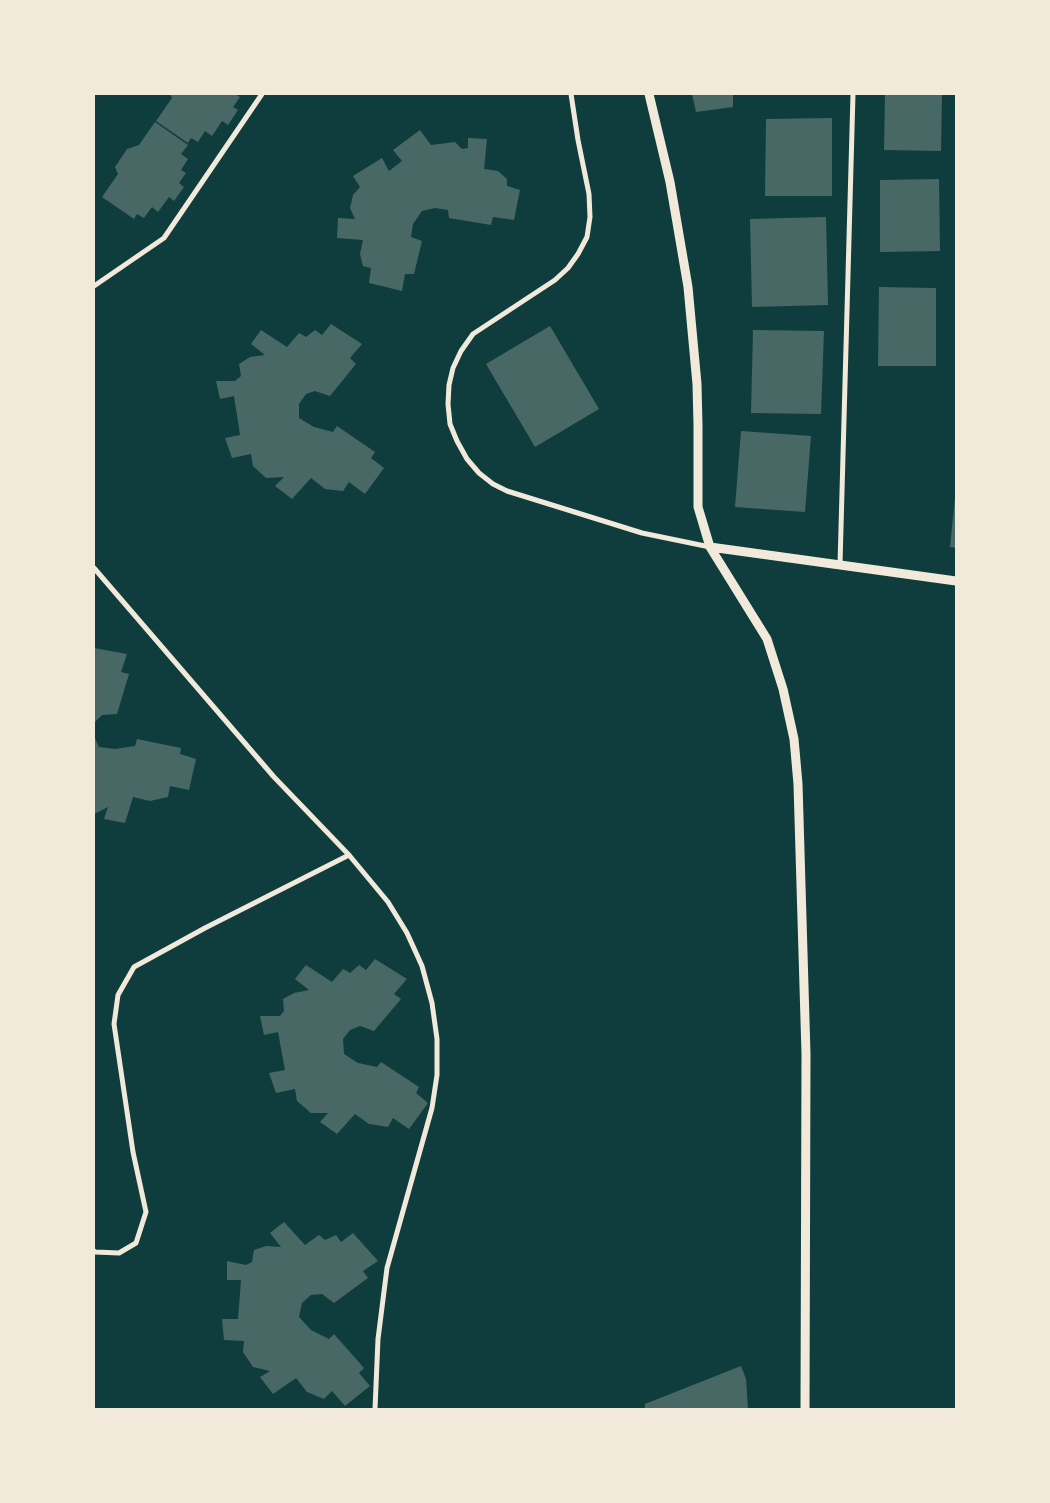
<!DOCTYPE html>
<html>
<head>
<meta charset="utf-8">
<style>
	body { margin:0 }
	#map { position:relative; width:1050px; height:1503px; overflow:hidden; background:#0f3d3e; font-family:"Space Grotesk",sans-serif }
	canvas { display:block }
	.frame { position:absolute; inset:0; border:95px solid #f1e9da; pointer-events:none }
</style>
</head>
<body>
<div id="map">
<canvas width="1050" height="1503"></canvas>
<div class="frame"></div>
</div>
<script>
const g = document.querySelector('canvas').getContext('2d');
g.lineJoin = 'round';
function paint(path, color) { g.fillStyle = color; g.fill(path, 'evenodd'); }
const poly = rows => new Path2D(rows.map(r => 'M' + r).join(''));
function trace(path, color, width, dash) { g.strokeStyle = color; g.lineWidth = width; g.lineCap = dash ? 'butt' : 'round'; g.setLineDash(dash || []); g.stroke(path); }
const building = poly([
	[170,94,235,94,240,97,233,107,238,110,228,125,222,121,212,136,205,131,198,142,191,138,188,143,156,121,172,98],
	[692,94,733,94,733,107,696,112],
	[885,94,942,94,941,151,884,150],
	[832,118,832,196,765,196,766,119],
	[155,122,188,145,181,154,188,159,181,170,186,173,179,183,184,187,174,201,169,197,158,212,152,207,144,218,137,214,134,219,102,197,118,174,115,167,127,149,139,145],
	[420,130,431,145,455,142,462,149,468,148,468,138,487,139,484,169,498,171,507,179,507,186,520,190,514,220,493,217,491,225,449,218,448,210,435,208,422,211,413,224,411,237,422,241,414,274,405,274,402,291,369,283,371,268,363,266,360,254,363,240,337,238,338,218,355,219,350,208,353,195,360,187,353,176,382,158,389,171,402,161,393,150],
	[939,179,940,251,880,252,880,180],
	[826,217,828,305,752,307,750,219],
	[879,287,936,288,936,366,878,366],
	[331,324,362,344,350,358,356,364,330,396,315,391,306,394,299,404,299,418,314,427,333,432,337,426,375,452,371,458,384,468,365,494,349,482,343,491,325,489,311,478,292,499,275,486,284,477,266,478,253,466,251,454,232,458,225,438,240,435,234,396,220,399,216,381,235,381,241,376,239,364,250,357,265,355,251,344,261,330,287,347,299,333,306,337,315,330,322,335],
	[550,326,599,409,535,447,486,364],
	[753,330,824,331,821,414,751,413],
	[741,431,811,436,805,512,735,507],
	[955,497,956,498,956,548,950,547],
	[94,648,127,654,121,672,129,674,117,714,102,715,94,723],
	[94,736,99,747,115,749,135,746,137,739,181,748,180,754,196,759,189,790,170,786,168,797,150,801,133,797,125,823,104,819,108,807,94,814],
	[375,959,407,979,394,994,401,999,374,1031,360,1026,350,1030,343,1039,344,1054,358,1063,377,1067,381,1062,419,1087,416,1093,428,1103,409,1129,393,1118,388,1127,369,1124,355,1114,337,1134,320,1122,328,1113,311,1113,297,1101,295,1089,276,1093,269,1073,285,1070,278,1032,264,1035,260,1016,280,1016,284,1011,283,999,294,993,309,990,295,979,306,965,332,982,343,969,350,973,359,965,366,970],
	[284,1222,305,1245,319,1235,325,1240,336,1235,341,1242,353,1233,378,1261,363,1271,368,1278,334,1303,322,1294,311,1295,302,1303,299,1317,311,1330,329,1339,334,1334,364,1368,359,1373,370,1386,345,1406,332,1391,324,1399,307,1392,296,1378,273,1394,260,1377,270,1371,253,1367,243,1352,244,1341,224,1340,222,1319,238,1319,241,1280,227,1280,227,1261,246,1265,252,1262,254,1250,266,1246,281,1247,270,1233],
	[741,1366,746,1379,748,1409,645,1409,645,1404]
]);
const minor = poly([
	[571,94,578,140,589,194,590,217,587,237,578,254,568,268,555,280,473,334,461,351,453,368,449,385,448,404,450,424,457,441,467,459,479,473,493,484,507,491,642,533,710,547],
	[94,286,164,238,262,94],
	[840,564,853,94],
	[94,568,274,777,349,855,388,902,407,933,422,966,432,1003,437,1039,437,1075,432,1108,387,1268,378,1339,375,1409],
	[94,1251,95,1252,119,1253,136,1243,146,1212,133,1152,114,1024,118,995,134,967,205,928,349,855]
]);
const tertiary = poly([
	[649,94,670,182,688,287,697,384,698,425,698,507,710,547,767,639,783,689,794,739,798,784,806,1054,805,1409],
	[710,547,956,581]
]);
paint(building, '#486865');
trace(minor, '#f1e9da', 5);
trace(tertiary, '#f1e9da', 9);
</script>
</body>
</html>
